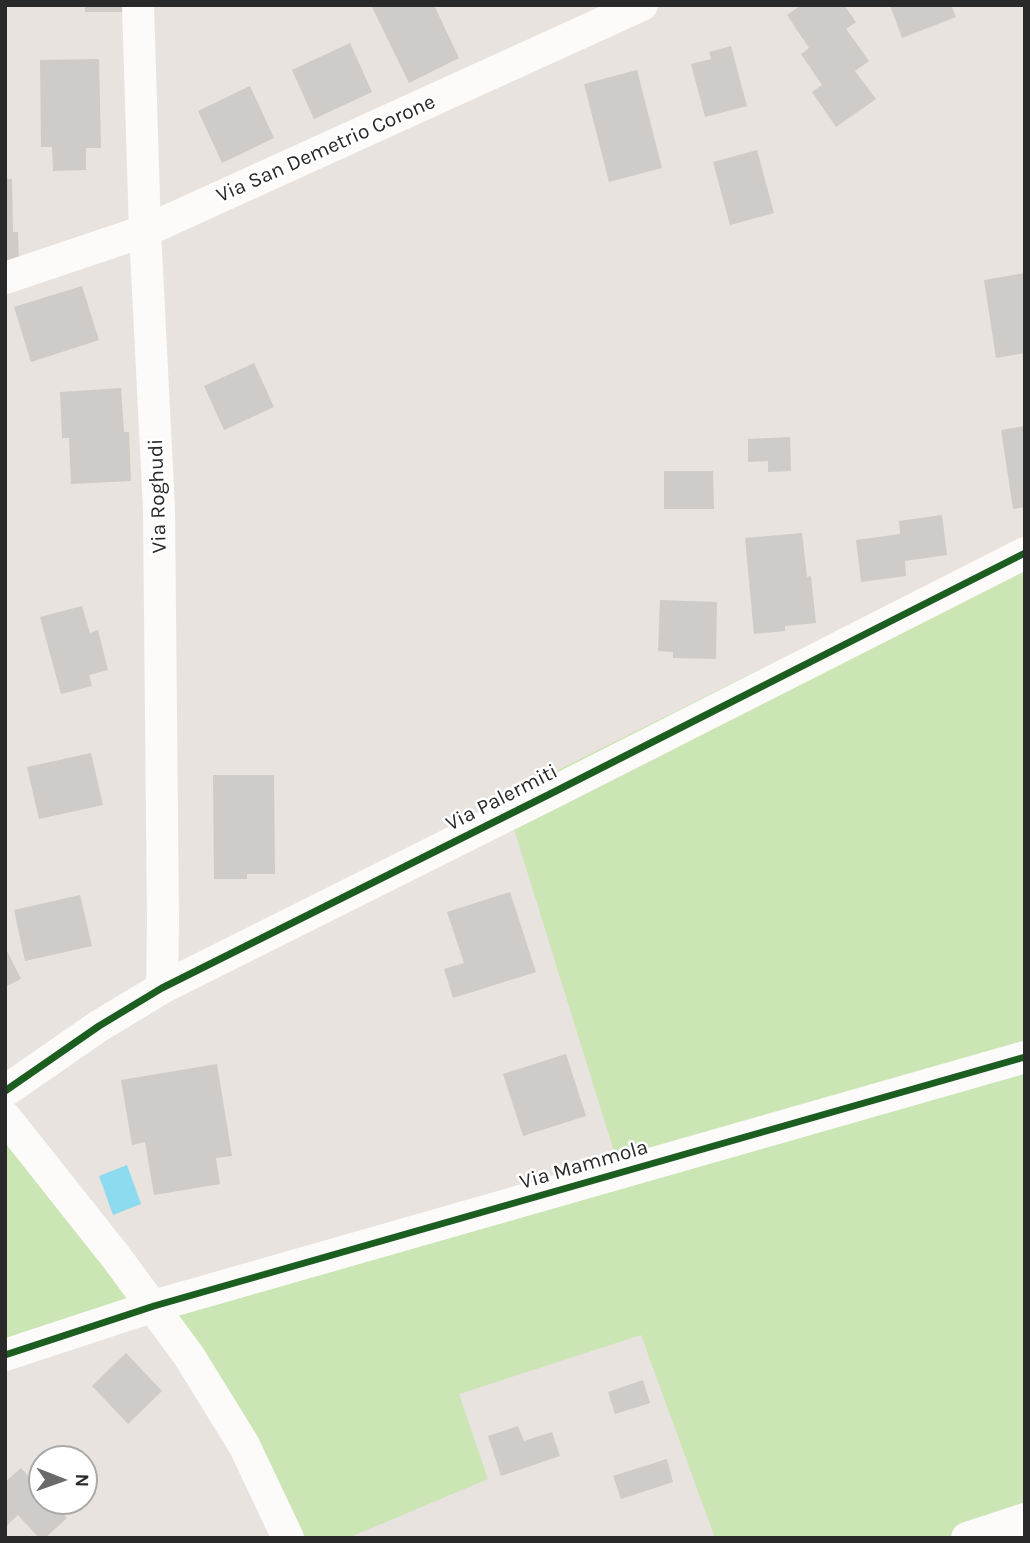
<!DOCTYPE html>
<html>
<head>
<meta charset="utf-8">
<style>
	body { margin:0 }
	#map { position:relative; width:1030px; height:1543px; overflow:hidden; background:#e8e3de; font-family:Karla,sans-serif }
	canvas { display:block }
	.frame { position:absolute; inset:0; border:7px solid #292929; pointer-events:none }
	.north { position:absolute; left:28px; top:1445px; width:70px; height:70px; box-sizing:border-box; background:#fff; border:2px solid #a9a9a9; border-radius:50%; rotate:91deg; font-size:19px; font-weight:700; line-height:28px; text-align:center; color:#292929 }
	.north::after { content:''; display:block; margin:auto; width:24px; height:32px; background:#6c6a68; clip-path:polygon(50% 0,100% 100%,50% 72%,0 100%) }
</style>
</head>
<body>
<div id="map">
<canvas width="1030" height="1543"></canvas>
<div class="frame"></div>
<div class="north">N</div>
</div>
<script>
const g = document.querySelector('canvas').getContext('2d');
g.lineJoin = 'round';
function paint(path, color) { g.fillStyle = color; g.fill(path, 'evenodd'); }
const poly = rows => new Path2D(rows.map(r => 'M' + r).join(''));
function trace(path, color, width, dash) { g.strokeStyle = color; g.lineWidth = width; g.lineCap = dash ? 'butt' : 'round'; g.setLineDash(dash || []); g.stroke(path); }
function write(font, color, halo, rows, align = 'center') {
  g.font = font + ' Karla,sans-serif'; g.lineWidth = 5; g.setLineDash([]); g.textBaseline = 'middle'; g.strokeStyle = halo; g.fillStyle = color; for (const [text, x, y, turn = 0] of rows) {
    g.save(); g.translate(x, y); g.rotate((+turn || 0) * Math.PI / 180); g.textAlign = isNaN(turn) ? turn : align; if (halo) g.strokeText(text, 0, 0); g.fillText(text, 0, 0); g.restore();
  }
}
const green = poly([
	[1025,537,1025,1046,616,1158,504,797],
	[1025,1057,1025,1538,715,1538,641,1335,459,1394,488,1479,348,1538,287,1538,154,1306,5,1355,5,1117,154,1306]
]);
const water = poly([
	[127,1165,141,1204,113,1215,99,1176]
]);
const building = poly([
	[85,5,127,5,127,12,85,12],
	[371,5,434,5,459,58,409,83],
	[801,5,844,5,856,22,846,29,869,61,855,71,876,99,836,127,812,92,822,85,801,54,809,48,787,15],
	[890,5,951,5,956,17,902,38],
	[350,43,372,92,314,119,292,70],
	[731,46,747,106,705,117,691,64,711,59,709,52],
	[99,59,101,148,86,148,86,170,53,171,52,147,41,147,40,60],
	[637,70,662,168,609,182,584,84],
	[250,86,274,138,222,163,198,111],
	[757,150,774,213,730,225,713,162],
	[5,179,12,179,13,232,18,232,19,265,5,266],
	[1025,273,1025,353,996,358,984,280],
	[82,286,99,340,31,362,14,307],
	[254,363,274,407,224,430,204,386],
	[121,388,124,432,129,432,131,481,71,484,69,438,62,438,60,392],
	[1025,426,1025,507,1013,509,1001,430],
	[790,437,791,471,768,472,768,461,748,462,748,439],
	[664,471,713,471,714,509,664,509],
	[942,515,947,555,905,561,906,576,861,582,856,540,900,534,899,521],
	[802,533,807,577,811,576,816,623,785,626,785,631,754,634,745,538],
	[660,600,717,602,716,659,673,658,673,652,658,651],
	[82,606,90,633,98,630,108,670,89,675,92,686,61,694,40,617],
	[91,753,103,805,39,819,27,767],
	[213,775,274,775,275,874,247,874,247,879,214,879],
	[510,892,536,972,453,998,444,969,464,963,447,912],
	[80,895,92,946,25,961,14,910],
	[5,947,21,979,5,987],
	[566,1054,586,1116,523,1136,503,1074],
	[217,1064,232,1156,216,1158,220,1184,154,1195,145,1142,132,1145,121,1080],
	[126,1353,162,1391,128,1424,92,1386],
	[643,1380,650,1403,615,1414,608,1392],
	[518,1426,524,1441,552,1432,560,1456,501,1476,488,1436],
	[667,1459,673,1482,621,1499,613,1476],
	[21,1468,42,1491,42,1501,52,1501,67,1518,45,1538,39,1538,18,1515,5,1527,5,1482]
]);
const minor = poly([
	[138,5,145,231,159,509,163,922,162,988],
	[5,278,145,231,642,5],
	[5,1091,99,1026,162,988,552,793,1025,553],
	[5,1117,116,1257,189,1356,244,1445,288,1538],
	[5,1355,154,1306,1025,1057],
	[967,1538,1025,1519]
]);
const cycleway = poly([
	[5,1091,99,1026,162,988,552,793,1025,553],
	[5,1355,154,1306,1025,1057]
]);
const streetNames = [
	["Via San Demetrio Corone",326,149,-24],
	["Via Roghudi",158,496,-92],
	["Via Palermiti",502,798,-27],
	["Via Mammola",584,1165,-16]
];
paint(green, '#cbe5b4');
paint(water, '#8ddbee');
paint(building, '#cecbc8');
trace(minor, '#fcfbfa', 32);
trace(cycleway, '#1b5e20', 7);
write('21px', '#292929', '#fff', streetNames);
</script>
</body>
</html>
